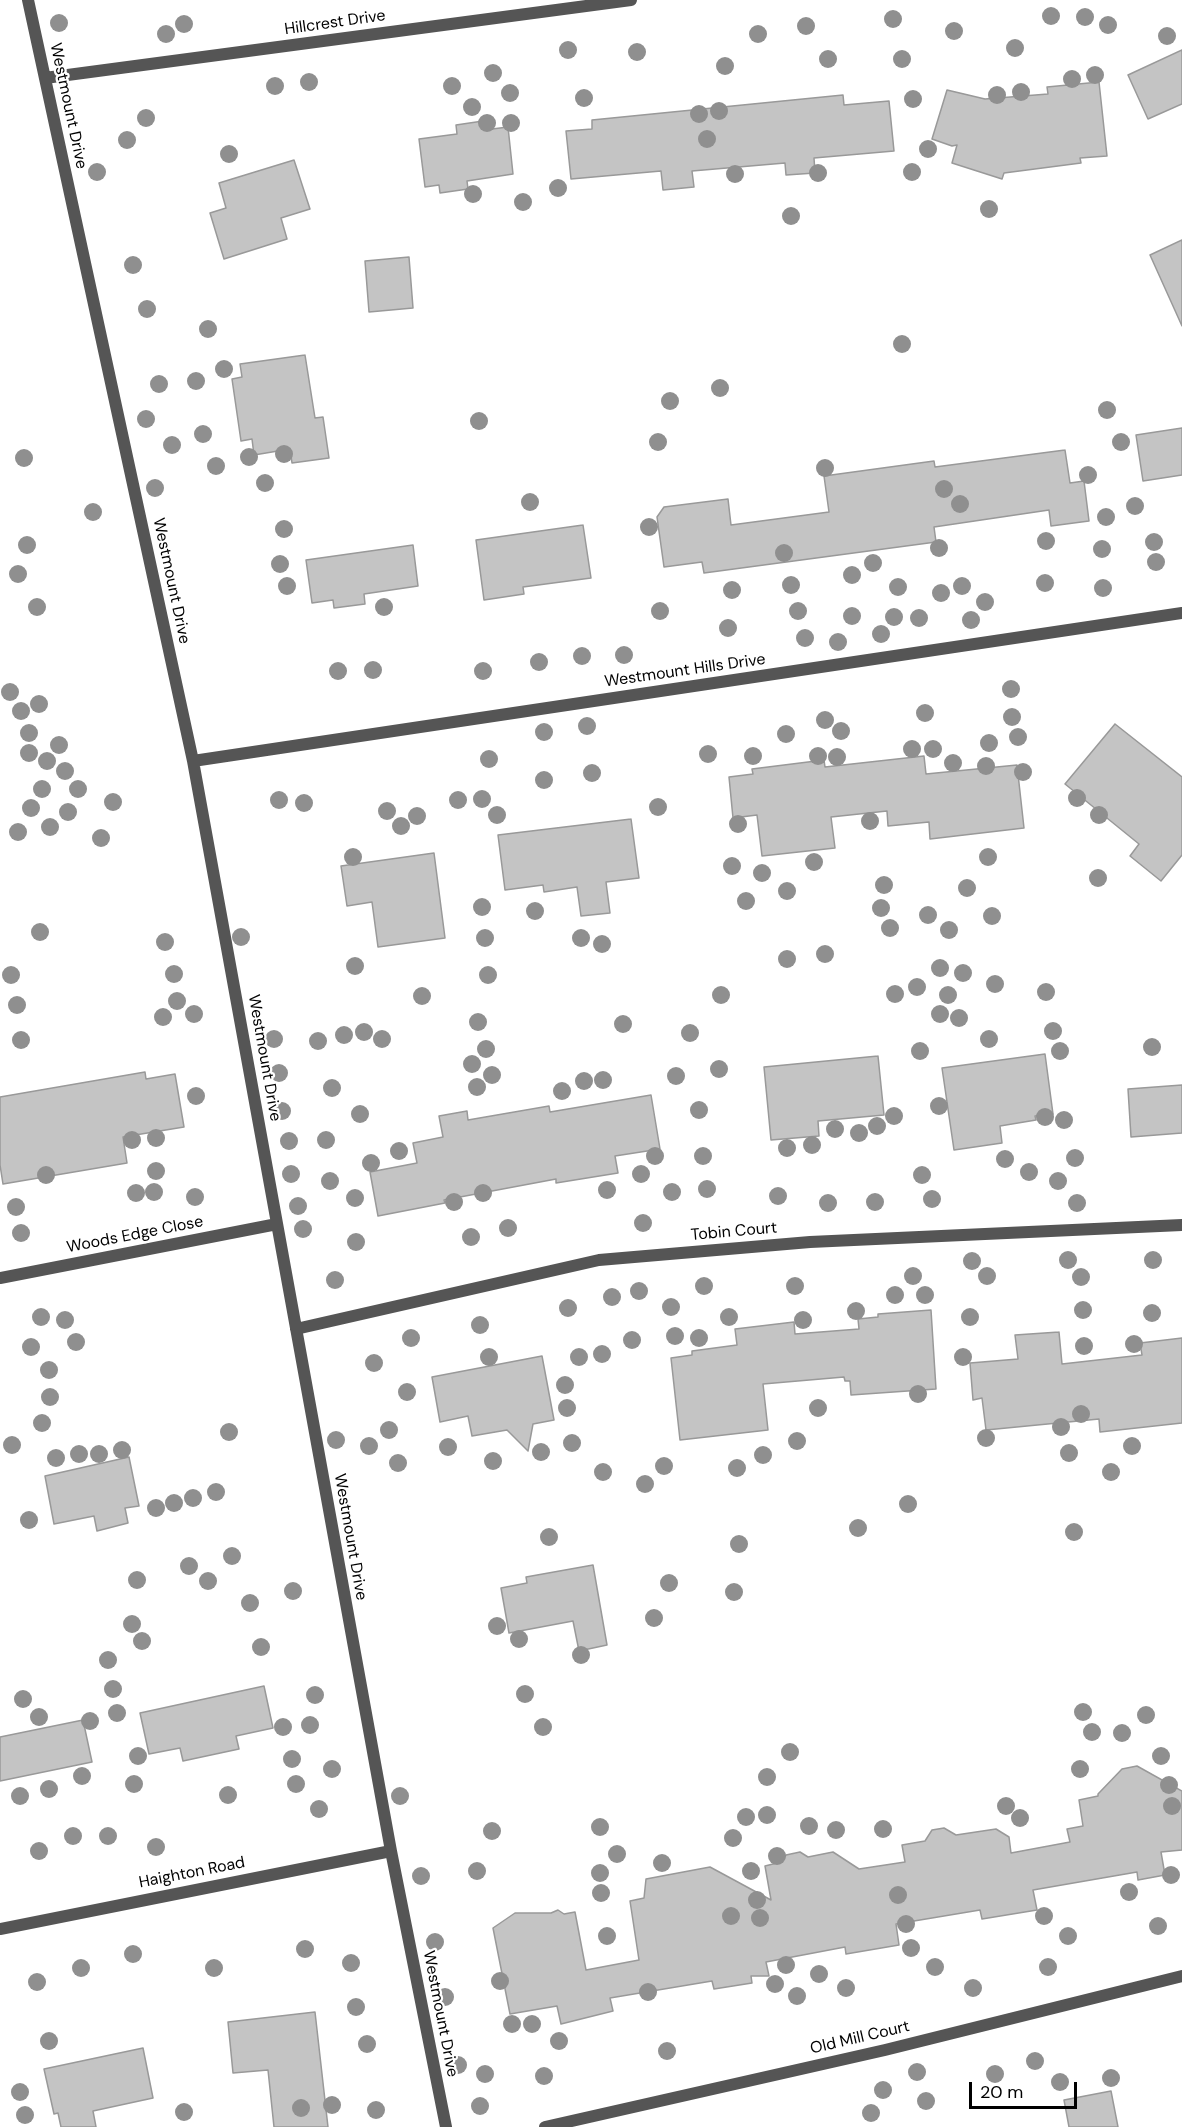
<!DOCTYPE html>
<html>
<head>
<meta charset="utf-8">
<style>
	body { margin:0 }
	#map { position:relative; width:1182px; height:2127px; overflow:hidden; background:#fff; font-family:"DM Sans",sans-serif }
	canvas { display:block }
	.scale { position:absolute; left:969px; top:2082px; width:108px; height:27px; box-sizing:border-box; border:3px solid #000; border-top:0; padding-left:8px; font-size:18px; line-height:21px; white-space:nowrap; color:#000; -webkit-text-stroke:4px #fff; paint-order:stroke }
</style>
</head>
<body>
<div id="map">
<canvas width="1182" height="2127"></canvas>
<div class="scale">20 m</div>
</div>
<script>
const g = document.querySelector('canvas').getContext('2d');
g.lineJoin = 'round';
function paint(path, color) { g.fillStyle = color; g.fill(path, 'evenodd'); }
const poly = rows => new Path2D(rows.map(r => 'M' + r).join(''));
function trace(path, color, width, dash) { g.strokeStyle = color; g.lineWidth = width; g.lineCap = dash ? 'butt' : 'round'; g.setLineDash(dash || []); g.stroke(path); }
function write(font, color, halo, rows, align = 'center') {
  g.font = font + ' "DM Sans",sans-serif'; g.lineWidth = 4.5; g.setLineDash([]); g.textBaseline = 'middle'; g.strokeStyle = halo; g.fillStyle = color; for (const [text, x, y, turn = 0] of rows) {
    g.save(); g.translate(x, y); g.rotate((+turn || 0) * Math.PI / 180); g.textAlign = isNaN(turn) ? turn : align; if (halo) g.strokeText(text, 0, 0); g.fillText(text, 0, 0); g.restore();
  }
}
const building = poly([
	[1182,50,1182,104,1148,119,1128,75,1182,50],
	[1099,82,1107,156,1080,158,1081,163,1004,173,1002,179,952,163,957,145,952,146,932,139,947,90,985,99,1048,94,1047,87,1099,82],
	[843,95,844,105,889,101,894,151,814,158,815,173,786,175,785,163,692,171,694,187,663,190,661,171,571,179,566,131,592,129,592,120,843,95],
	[483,121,484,130,508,127,513,174,467,181,468,189,440,193,439,185,425,187,419,139,457,134,456,125,483,121],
	[294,160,310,209,281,218,287,239,224,259,210,213,226,208,219,183,294,160],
	[1182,240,1182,326,1150,255,1182,240],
	[409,257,413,308,369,312,365,261,409,257],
	[305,355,315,418,323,417,329,458,292,463,290,449,254,455,252,439,241,441,232,379,242,377,240,364,305,355],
	[1182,428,1182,475,1143,481,1136,435,1182,428],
	[1065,450,1070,483,1084,481,1089,521,1051,526,1049,510,934,527,936,542,704,573,702,562,664,567,657,517,664,507,728,499,731,525,829,512,824,476,934,461,935,467,1065,450],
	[583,525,591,578,523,587,524,594,484,600,476,540,583,525],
	[413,545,418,586,364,594,365,604,334,608,333,600,312,603,306,560,413,545],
	[1115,724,1182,777,1182,855,1161,881,1130,856,1139,844,1065,784,1115,724],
	[924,756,926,774,1017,765,1024,828,930,839,929,822,888,826,887,811,831,817,835,848,762,856,757,815,733,818,729,777,753,774,752,769,824,760,825,767,924,756],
	[631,819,639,878,606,882,610,913,581,916,577,887,544,892,543,885,505,890,498,835,631,819],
	[434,853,445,938,378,947,372,902,347,906,341,866,434,853],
	[1045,1054,1053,1114,1035,1116,1036,1120,1000,1126,1002,1143,954,1150,942,1068,1045,1054],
	[878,1056,884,1115,818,1121,819,1136,771,1140,764,1067,878,1056],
	[145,1072,146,1079,175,1074,184,1127,123,1137,127,1163,3,1184,0,1165,0,1097,145,1072],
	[1182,1085,1182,1133,1131,1137,1128,1089,1182,1085],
	[651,1095,660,1149,615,1156,618,1173,556,1183,556,1179,444,1200,445,1203,378,1216,370,1172,417,1163,413,1143,443,1137,439,1116,467,1111,468,1120,549,1106,550,1112,651,1095],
	[931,1310,936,1389,851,1395,850,1381,845,1381,844,1377,763,1384,768,1430,680,1440,671,1358,692,1355,692,1351,737,1345,735,1329,794,1322,795,1334,859,1329,858,1319,878,1317,878,1314,931,1310],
	[1059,1332,1062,1364,1142,1355,1140,1343,1182,1338,1182,1423,1100,1432,1099,1419,986,1430,982,1398,973,1400,970,1363,1018,1359,1015,1335,1059,1332],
	[542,1356,554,1420,533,1424,528,1451,507,1430,472,1436,468,1416,440,1422,432,1377,542,1356],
	[129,1457,139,1506,125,1508,128,1523,97,1531,94,1516,54,1524,45,1476,129,1457],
	[593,1565,607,1645,579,1651,573,1621,509,1633,501,1588,527,1583,526,1577,593,1565],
	[264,1686,273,1728,236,1736,239,1749,183,1761,180,1748,149,1754,140,1713,264,1686],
	[83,1720,92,1762,0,1781,0,1737,83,1720],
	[1137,1766,1182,1791,1182,1850,1161,1852,1165,1875,1138,1880,1137,1872,1033,1890,1037,1910,982,1919,980,1910,896,1924,899,1945,846,1954,845,1947,766,1962,769,1976,751,1976,752,1983,714,1989,712,1981,610,1998,613,2011,561,2024,557,2006,510,2014,493,1928,515,1913,551,1913,558,1910,564,1914,575,1912,586,1970,639,1960,630,1901,644,1898,646,1879,710,1867,771,1900,765,1866,781,1862,786,1855,800,1852,808,1857,833,1852,859,1869,905,1862,902,1845,925,1841,932,1830,944,1828,956,1835,996,1829,1009,1837,1011,1853,1070,1842,1067,1829,1083,1826,1079,1800,1098,1796,1098,1794,1122,1769,1137,1766],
	[315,2012,328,2127,274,2127,268,2070,233,2073,228,2022,315,2012],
	[143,2048,153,2098,93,2111,96,2127,61,2127,58,2113,54,2114,44,2069,143,2048],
	[1111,2091,1118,2127,1069,2127,1064,2100,1111,2091]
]);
const street = poly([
	[28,0,193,761,391,1851,446,2127],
	[45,78,631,0],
	[193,761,1182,613],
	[0,1278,277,1224],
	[296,1329,599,1260,810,1242,1182,1225],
	[0,1929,391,1851],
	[545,2127,885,2050,1182,1976]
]);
const trees = [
	[1051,16],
	[1085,17],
	[893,19],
	[59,23],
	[184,24],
	[1108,25],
	[806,26],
	[954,31],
	[166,34],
	[758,34],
	[1167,36],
	[1015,48],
	[568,50],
	[637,52],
	[828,59],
	[902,59],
	[725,66],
	[493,73],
	[1095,75],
	[1072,79],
	[309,82],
	[275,86],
	[452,86],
	[1021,92],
	[510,93],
	[997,95],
	[584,98],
	[913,99],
	[472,107],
	[719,111],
	[699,114],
	[146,118],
	[487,123],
	[511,123],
	[707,139],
	[127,140],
	[928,149],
	[229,154],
	[97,172],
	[912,172],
	[818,173],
	[735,174],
	[558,188],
	[473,194],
	[523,202],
	[989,209],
	[791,216],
	[133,265],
	[147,309],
	[208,329],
	[902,344],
	[224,369],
	[196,381],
	[159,384],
	[720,388],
	[670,401],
	[1107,410],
	[146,419],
	[479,421],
	[203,434],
	[658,442],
	[1121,442],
	[172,445],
	[284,454],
	[249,457],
	[24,458],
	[216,466],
	[825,468],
	[1088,475],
	[265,483],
	[155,488],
	[944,489],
	[530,502],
	[960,504],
	[1135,506],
	[93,512],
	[1106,517],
	[649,527],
	[284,529],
	[1046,541],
	[1154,542],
	[27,545],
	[939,548],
	[1102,549],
	[784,553],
	[1156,562],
	[873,563],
	[280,564],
	[18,574],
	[852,575],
	[1045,583],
	[791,585],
	[287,586],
	[962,586],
	[898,587],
	[1103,588],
	[732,590],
	[941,593],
	[985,602],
	[37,607],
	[384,607],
	[660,611],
	[798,611],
	[852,616],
	[894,617],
	[919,618],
	[971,620],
	[728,628],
	[881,634],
	[805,638],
	[838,642],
	[624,655],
	[582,656],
	[539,662],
	[373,670],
	[338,671],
	[483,671],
	[1011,689],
	[10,692],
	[39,704],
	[21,711],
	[925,713],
	[1012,717],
	[825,720],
	[587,726],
	[841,731],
	[544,732],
	[29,733],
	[786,734],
	[1018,737],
	[989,743],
	[59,745],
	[912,749],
	[933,749],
	[29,753],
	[708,754],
	[753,756],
	[818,756],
	[837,757],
	[489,759],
	[47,761],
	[953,763],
	[986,766],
	[65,771],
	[1023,772],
	[592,773],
	[544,780],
	[42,789],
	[78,789],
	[1077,798],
	[482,799],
	[279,800],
	[458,800],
	[113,802],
	[304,803],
	[658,807],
	[31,808],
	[387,811],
	[68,812],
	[497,815],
	[1099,815],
	[417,816],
	[870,821],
	[738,824],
	[401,826],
	[50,827],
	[18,832],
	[101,838],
	[353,857],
	[988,857],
	[814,862],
	[732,866],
	[762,873],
	[1098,878],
	[884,885],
	[967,888],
	[787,891],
	[746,901],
	[482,907],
	[881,908],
	[535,911],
	[928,915],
	[992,916],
	[890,928],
	[949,930],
	[40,932],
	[241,937],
	[485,938],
	[581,938],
	[165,942],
	[602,944],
	[825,954],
	[787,959],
	[355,966],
	[940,968],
	[963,973],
	[174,974],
	[11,975],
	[488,975],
	[995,984],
	[917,987],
	[1046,992],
	[895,994],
	[721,995],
	[948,995],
	[422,996],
	[177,1001],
	[17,1005],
	[194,1014],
	[940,1014],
	[163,1017],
	[959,1018],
	[478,1022],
	[623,1024],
	[1053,1031],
	[364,1032],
	[690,1033],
	[344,1035],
	[274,1039],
	[382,1039],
	[989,1039],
	[21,1040],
	[318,1041],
	[1152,1047],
	[486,1049],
	[920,1051],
	[1060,1051],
	[472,1064],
	[719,1069],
	[279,1073],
	[492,1075],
	[676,1076],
	[603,1080],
	[584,1081],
	[477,1087],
	[332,1088],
	[562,1091],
	[196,1096],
	[939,1106],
	[699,1110],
	[282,1111],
	[360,1114],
	[894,1116],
	[1045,1117],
	[1064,1120],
	[877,1126],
	[835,1129],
	[859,1133],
	[156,1138],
	[132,1140],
	[326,1140],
	[289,1141],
	[812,1145],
	[787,1148],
	[399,1151],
	[655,1156],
	[703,1156],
	[1075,1158],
	[1005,1159],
	[371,1163],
	[156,1171],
	[1029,1172],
	[291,1174],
	[641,1174],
	[46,1175],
	[922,1175],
	[330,1181],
	[1058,1181],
	[707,1189],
	[607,1190],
	[154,1192],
	[672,1192],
	[136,1193],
	[483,1193],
	[778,1196],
	[195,1197],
	[355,1198],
	[932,1199],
	[454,1202],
	[875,1202],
	[828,1203],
	[1077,1203],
	[298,1206],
	[16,1207],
	[643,1223],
	[508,1228],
	[303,1229],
	[21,1233],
	[471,1237],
	[356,1242],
	[1068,1260],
	[1153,1260],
	[972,1261],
	[913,1276],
	[987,1276],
	[1081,1277],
	[335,1280],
	[704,1286],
	[795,1286],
	[639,1291],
	[895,1295],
	[925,1295],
	[612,1297],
	[671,1307],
	[568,1308],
	[1083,1310],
	[856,1311],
	[1152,1313],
	[41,1317],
	[729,1317],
	[970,1317],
	[65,1320],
	[803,1320],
	[480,1325],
	[675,1336],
	[411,1338],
	[699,1338],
	[632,1340],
	[76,1342],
	[1134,1344],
	[1084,1346],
	[31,1347],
	[602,1354],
	[489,1357],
	[579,1357],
	[963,1357],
	[374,1363],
	[49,1370],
	[565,1385],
	[407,1392],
	[918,1394],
	[50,1397],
	[567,1408],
	[818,1408],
	[1081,1414],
	[42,1423],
	[1061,1427],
	[389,1430],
	[229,1432],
	[986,1438],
	[336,1440],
	[797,1441],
	[572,1443],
	[12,1445],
	[369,1446],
	[1132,1446],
	[448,1447],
	[122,1450],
	[541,1452],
	[1069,1453],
	[79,1454],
	[99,1454],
	[763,1455],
	[56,1458],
	[493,1461],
	[398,1463],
	[664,1466],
	[737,1468],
	[603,1472],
	[1111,1472],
	[645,1484],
	[216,1492],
	[193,1498],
	[174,1503],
	[908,1504],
	[156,1508],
	[29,1520],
	[858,1528],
	[1074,1532],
	[549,1537],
	[739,1544],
	[232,1556],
	[189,1566],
	[137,1580],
	[208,1581],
	[669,1583],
	[293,1591],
	[734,1592],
	[250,1603],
	[654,1618],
	[132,1624],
	[497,1626],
	[519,1639],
	[142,1641],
	[261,1647],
	[581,1655],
	[108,1660],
	[113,1689],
	[525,1694],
	[315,1695],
	[23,1699],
	[1083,1712],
	[117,1713],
	[1146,1715],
	[39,1717],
	[90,1721],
	[310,1725],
	[283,1727],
	[543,1727],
	[1092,1732],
	[1122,1733],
	[790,1752],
	[138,1756],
	[1161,1756],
	[292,1759],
	[332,1769],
	[1080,1769],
	[82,1776],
	[767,1777],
	[134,1784],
	[296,1784],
	[1169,1785],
	[49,1789],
	[228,1795],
	[20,1796],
	[400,1796],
	[1006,1806],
	[1172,1806],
	[319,1809],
	[767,1815],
	[746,1817],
	[1020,1818],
	[809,1826],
	[600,1827],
	[883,1829],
	[836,1830],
	[492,1831],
	[73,1836],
	[108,1836],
	[733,1838],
	[156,1847],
	[39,1851],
	[617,1854],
	[777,1856],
	[662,1863],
	[477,1871],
	[751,1871],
	[600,1873],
	[1171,1875],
	[421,1876],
	[1129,1892],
	[601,1893],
	[898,1895],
	[757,1900],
	[731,1916],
	[1044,1916],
	[760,1918],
	[906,1924],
	[1158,1926],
	[607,1936],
	[1068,1936],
	[435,1942],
	[911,1948],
	[305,1949],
	[133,1954],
	[351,1963],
	[786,1965],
	[935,1967],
	[1048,1967],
	[81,1968],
	[214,1968],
	[819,1974],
	[500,1981],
	[37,1982],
	[775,1984],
	[846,1988],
	[973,1988],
	[648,1992],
	[797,1996],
	[445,1997],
	[356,2007],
	[512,2024],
	[532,2024],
	[49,2041],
	[559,2041],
	[367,2044],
	[667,2051],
	[1035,2061],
	[458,2065],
	[917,2072],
	[485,2074],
	[995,2074],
	[544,2076],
	[1111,2078],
	[1060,2082],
	[883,2090],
	[20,2092],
	[926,2101],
	[332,2105],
	[480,2106],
	[301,2108],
	[376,2110],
	[184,2112],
	[871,2113],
	[25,2115]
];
const streetNames = [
	["Hillcrest Drive",335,23,-8],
	["Westmount Drive",68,106,78],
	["Westmount Drive",171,581,78],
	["Westmount Hills Drive",685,671,-8],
	["Westmount Drive",264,1058,80],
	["Tobin Court",734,1232,-5],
	["Woods Edge Close",135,1235,-11],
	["Westmount Drive",350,1537,80],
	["Haighton Road",192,1873,-11],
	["Westmount Drive",440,2014,79],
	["Old Mill Court",860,2038,-13]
];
paint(building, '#c4c4c4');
trace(building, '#999', 1.5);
trace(street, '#555', 12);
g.fillStyle = '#8f8f8f';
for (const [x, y] of trees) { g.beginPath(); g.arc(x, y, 9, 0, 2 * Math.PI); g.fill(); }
write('16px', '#000', '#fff', streetNames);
</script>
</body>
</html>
